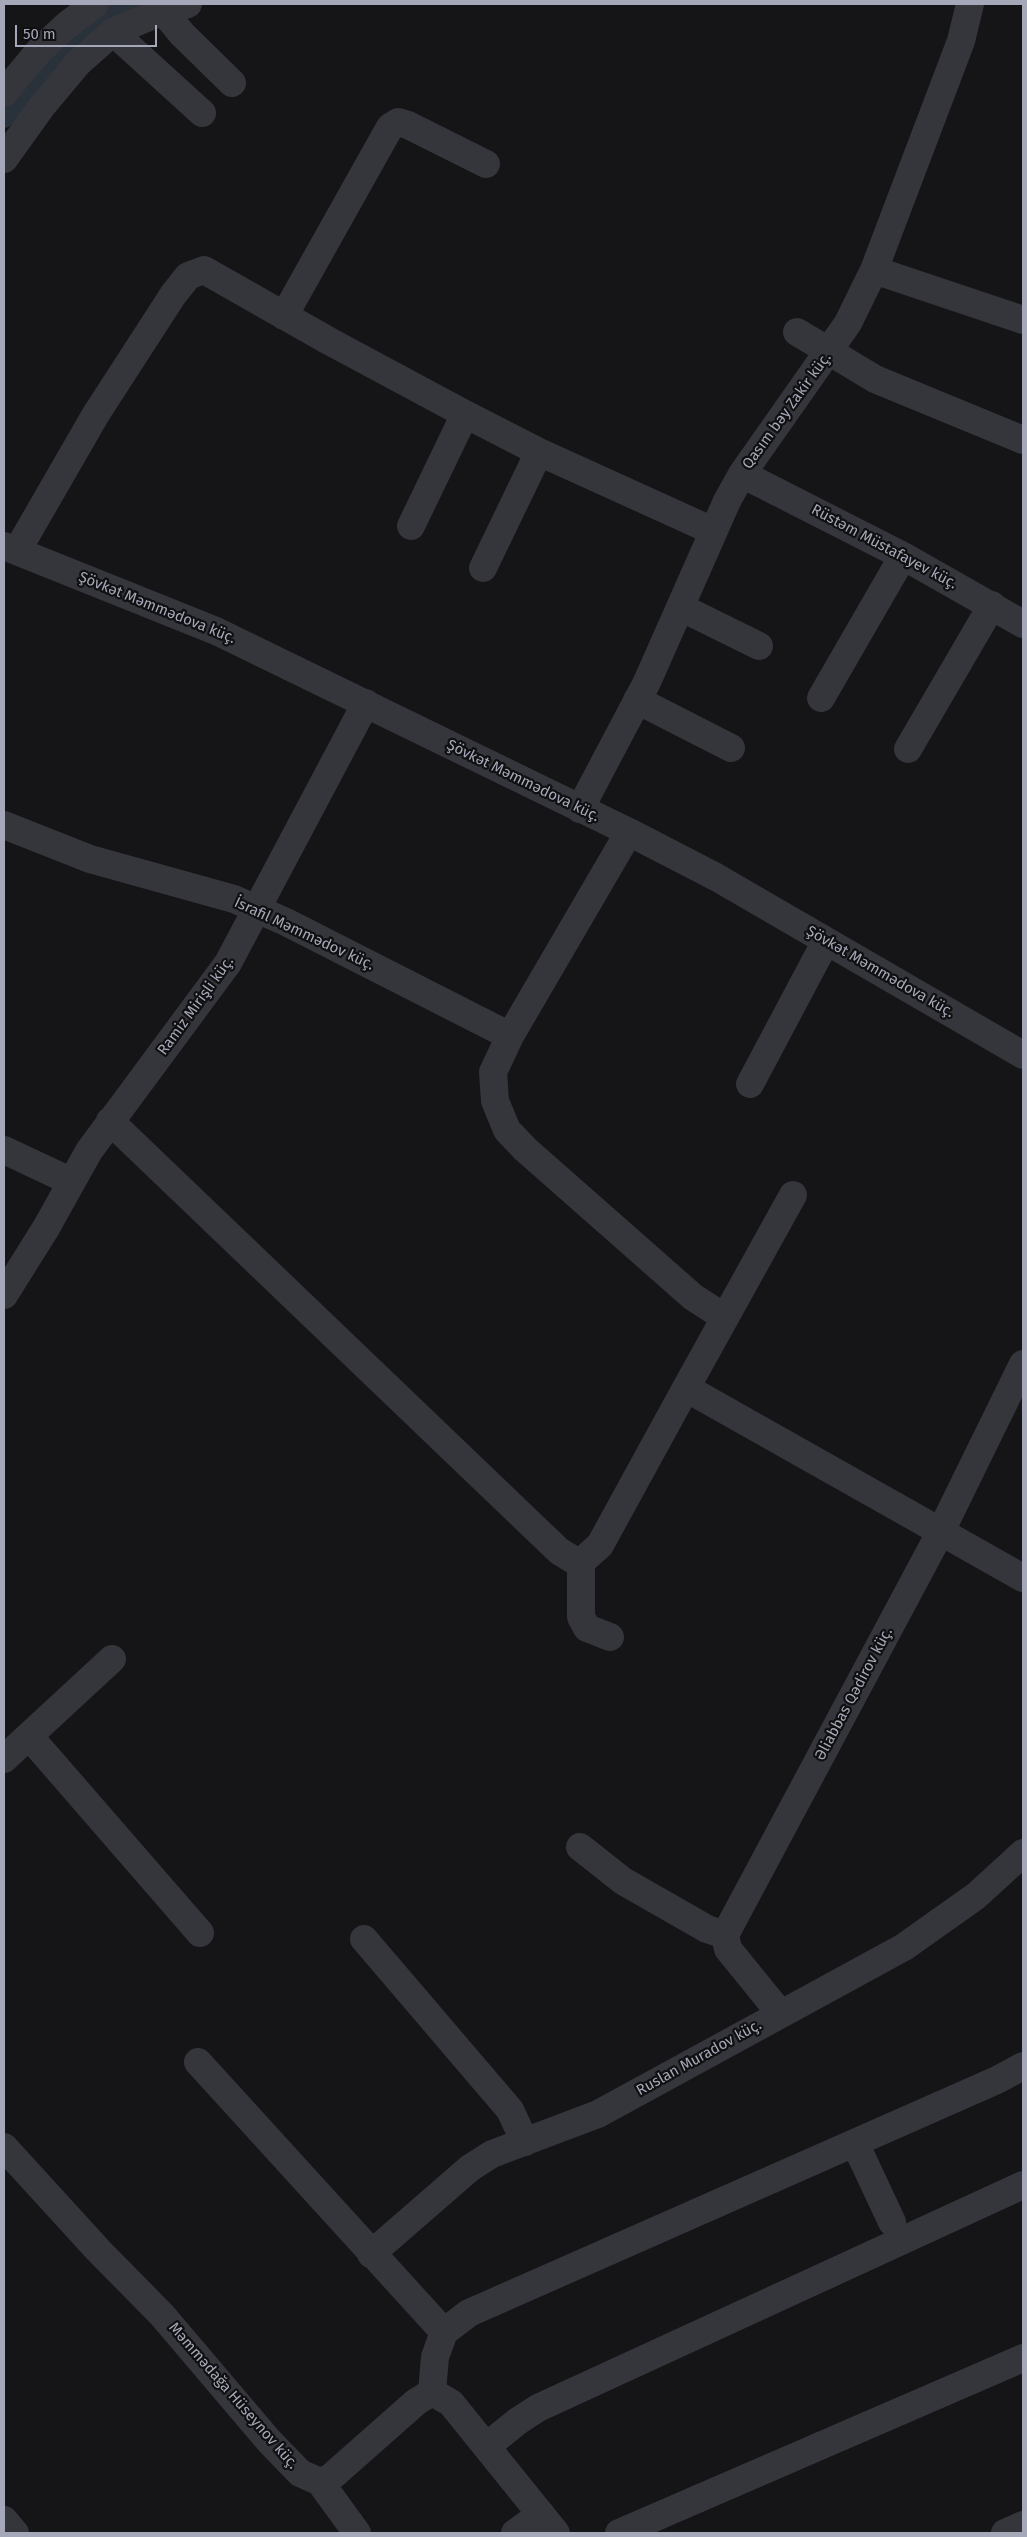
<!DOCTYPE html>
<html>
<head>
<meta charset="utf-8">
<style>
	body { margin:0 }
	#map { position:relative; width:1027px; height:2537px; overflow:hidden; background:#151416; font-family:"Fira Sans",sans-serif }
	canvas { display:block }
	.frame { position:absolute; inset:0; border:5px solid #a5a8b8; pointer-events:none }
	.scale { position:absolute; left:15px; top:25px; width:142px; height:22px; box-sizing:border-box; border:2px solid #a5a8b8; border-top:0; padding-left:6px; font-size:15px; line-height:18px; white-space:nowrap; color:#a5a8b8; -webkit-text-stroke:4px #100f11; paint-order:stroke }
</style>
</head>
<body>
<div id="map">
<canvas width="1027" height="2537"></canvas>
<div class="frame"></div>
<div class="scale">50 m</div>
</div>
<script>
const g = document.querySelector('canvas').getContext('2d');
g.lineJoin = 'round';
const poly = rows => new Path2D(rows.map(r => 'M' + r).join(''));
function trace(path, color, width, dash) { g.strokeStyle = color; g.lineWidth = width; g.lineCap = dash ? 'butt' : 'round'; g.setLineDash(dash || []); g.stroke(path); }
function write(font, color, halo, rows, align = 'center') {
  g.font = font + ' "Fira Sans",sans-serif'; g.lineWidth = 4.5; g.setLineDash([]); g.textBaseline = 'middle'; g.strokeStyle = halo; g.fillStyle = color; for (const [text, x, y, turn = 0] of rows) {
    g.save(); g.translate(x, y); g.rotate((+turn || 0) * Math.PI / 180); g.textAlign = isNaN(turn) ? turn : align; if (halo) g.strokeText(text, 0, 0); g.fillText(text, 0, 0); g.restore();
  }
}
const canal = poly([
	[4,118,51,62,75,40,108,16,130,4]
]);
const minor = poly([
	[163,11,182,34,232,83],
	[113,32,202,113],
	[4,93,39,51,67,25,95,4],
	[4,159,42,106,78,63,113,32,163,11,188,4],
	[874,270,1023,320],
	[284,316,390,127,398,122,408,125,486,164],
	[797,332,875,379,1023,440],
	[742,474,903,556,1023,624],
	[411,526,465,414],
	[4,546,216,631,629,832,716,877,1023,1055],
	[17,551,96,414,173,295,188,276,204,270,329,341,465,414,539,452,713,531],
	[483,568,539,452],
	[680,607,759,646],
	[821,698,903,556],
	[637,700,731,748],
	[908,749,992,605],
	[580,809,647,682,727,501,742,474,848,323,874,270,961,41,970,4],
	[4,825,90,859,234,899,286,922,510,1036],
	[629,832,510,1036,493,1072,495,1101,507,1130,525,1149,693,1297,724,1317],
	[750,1084,826,941],
	[110,1121,559,1551,572,1559,581,1562,600,1545,686,1388,1023,1578],
	[4,1150,70,1181],
	[4,1295,46,1228,89,1151,228,963,366,703],
	[686,1388,793,1195],
	[581,1562,581,1617,587,1628,610,1637],
	[29,1736,200,1933],
	[4,1759,112,1659],
	[580,1847,623,1881,707,1929,725,1935],
	[364,1939,510,2110,525,2142],
	[780,2013,728,1949,725,1935,941,1531,1023,1364],
	[198,2062,444,2332],
	[855,2143,892,2222],
	[4,2147,98,2250,162,2315,269,2441,300,2473,320,2482,330,2478,416,2402,432,2392,451,2403,556,2533],
	[371,2254,470,2168,492,2154,598,2114,904,1947,976,1896,1023,1853],
	[432,2392,435,2357,444,2332,469,2313,997,2080,1023,2066],
	[487,2446,518,2421,538,2408,1023,2185],
	[320,2482,357,2533],
	[4,2520,15,2533],
	[515,2533,541,2514],
	[619,2533,1023,2358],
	[1005,2533,1023,2525]
]);
const streetNames = [
	["Qasım bəy Zakir küç.",787,411,-54],
	["Rüstəm Müstafayev küç.",884,547,28],
	["Şövkət Məmmədova küç.",157,608,22],
	["Şövkət Məmmədova küç.",523,781,26],
	["İsrafil Məmmədov küç.",304,934,25],
	["Şövkət Məmmədova küç.",880,972,30],
	["Ramiz Mirişli küç.",196,1006,-54],
	["Əliabbas Qədirov küç.",854,1694,-62],
	["Ruslan Muradov küç.",699,2058,-29],
	["Məmmədağa Hüseynov küç.",233,2396,49]
];
trace(canal, '#29313b', 20);
trace(minor, '#35353c', 28);
write('15px', '#a5a8b8', '#100f11', streetNames);
</script>
</body>
</html>
